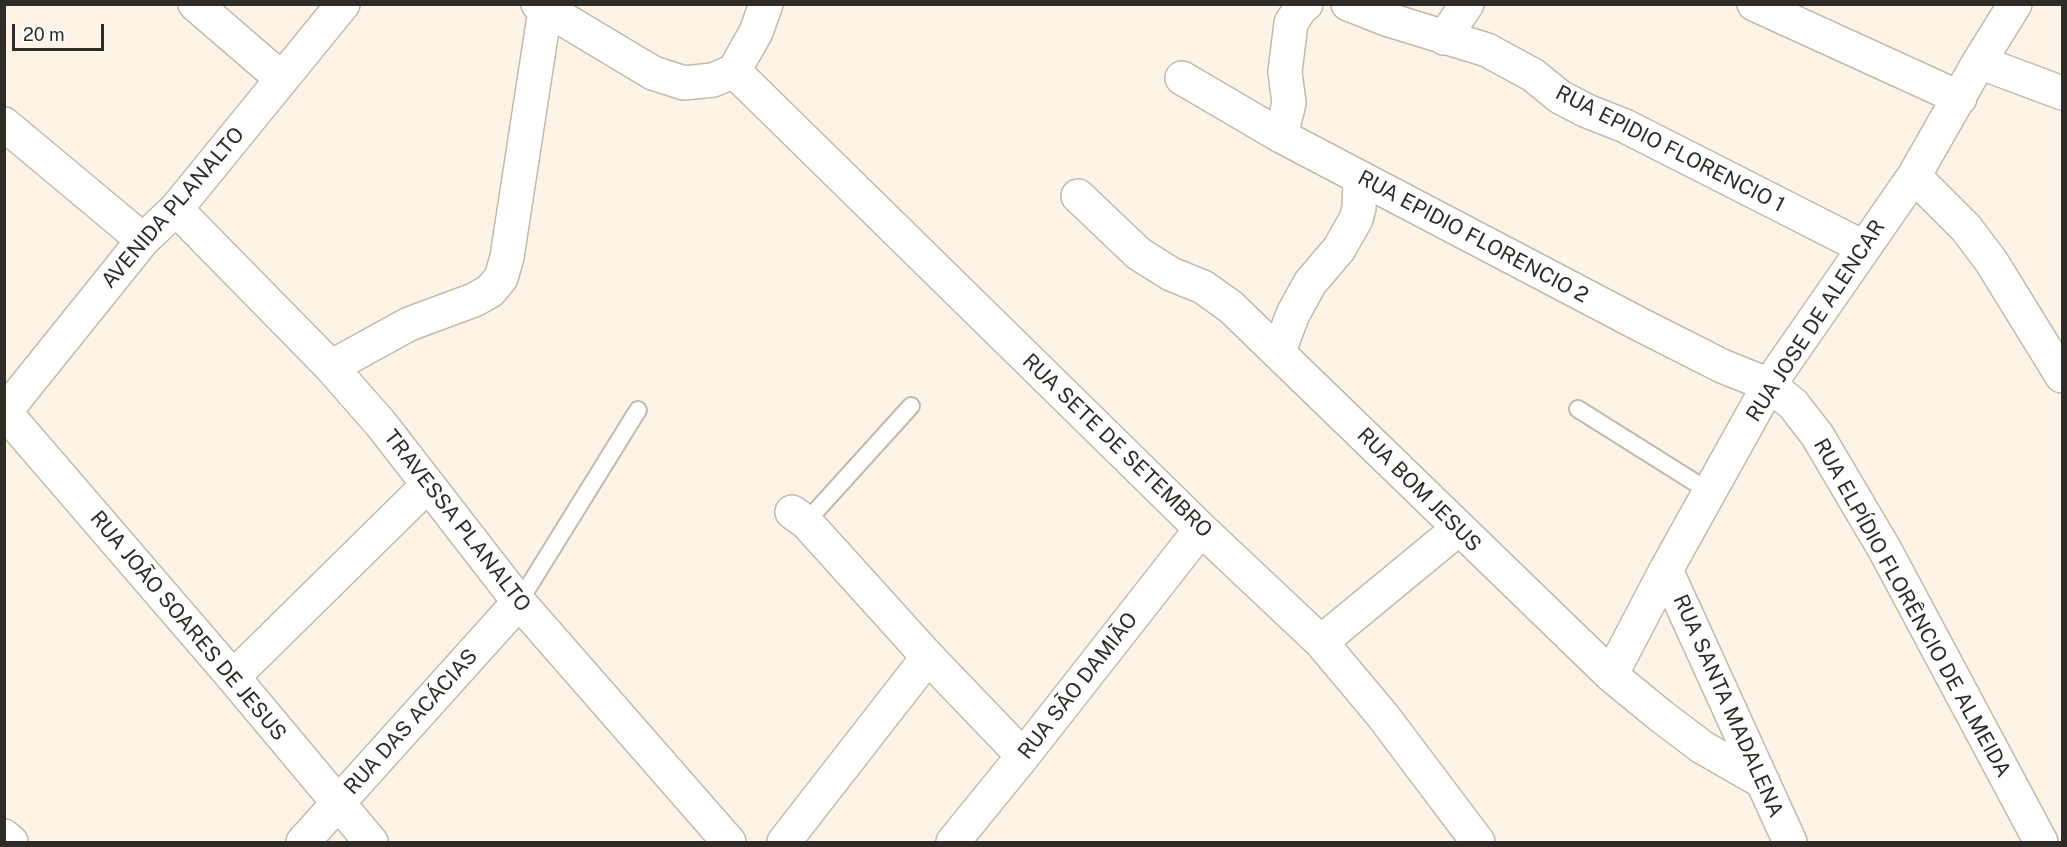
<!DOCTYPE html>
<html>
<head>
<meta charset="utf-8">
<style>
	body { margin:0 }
	#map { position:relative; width:2067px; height:847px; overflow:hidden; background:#fdf4e7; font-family:"Public Sans",sans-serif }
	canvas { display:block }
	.frame { position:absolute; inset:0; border:6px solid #2f2c27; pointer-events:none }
	.scale { position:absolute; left:12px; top:24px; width:92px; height:27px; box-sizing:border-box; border:3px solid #2f2c27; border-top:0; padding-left:8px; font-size:18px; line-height:21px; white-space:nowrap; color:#2f2c27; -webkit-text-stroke:4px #fff; paint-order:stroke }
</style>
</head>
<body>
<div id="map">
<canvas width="2067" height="847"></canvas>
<div class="frame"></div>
<div class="scale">20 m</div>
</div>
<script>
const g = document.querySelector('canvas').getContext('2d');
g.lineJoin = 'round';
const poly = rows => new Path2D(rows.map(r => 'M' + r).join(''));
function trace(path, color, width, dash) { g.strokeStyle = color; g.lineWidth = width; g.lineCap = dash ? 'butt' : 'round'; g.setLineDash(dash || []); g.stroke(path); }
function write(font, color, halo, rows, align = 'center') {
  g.font = font + ' "Public Sans",sans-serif'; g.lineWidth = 4.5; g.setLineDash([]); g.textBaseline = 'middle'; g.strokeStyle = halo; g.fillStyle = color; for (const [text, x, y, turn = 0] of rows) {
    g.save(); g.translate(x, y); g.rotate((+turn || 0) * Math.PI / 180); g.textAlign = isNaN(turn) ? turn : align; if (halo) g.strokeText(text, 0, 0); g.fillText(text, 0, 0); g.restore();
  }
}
const lane = poly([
	[1578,409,1710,492],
	[806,522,911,406],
	[519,602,638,410]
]);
const street = poly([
	[195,4,282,79],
	[538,4,653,73,684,83,713,80,734,71],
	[1348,4,1386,19,1487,50,1533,75,1560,97,1587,111,1625,126,1863,247],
	[1754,4,1960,98],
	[1444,38,1467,4],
	[1979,62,2062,93],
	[734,71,1201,529,1321,642,1383,716,1478,842],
	[734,71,756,32,766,4],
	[1182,78,1281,136,1641,325,1722,366,1769,385,1793,404,1817,435,1885,550,2041,842],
	[4,124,143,240],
	[1281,136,1289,103,1285,72,1291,23,1300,9,1306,4],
	[1914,176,1966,228,1991,261,2062,376],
	[1078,196,1139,254,1171,274,1203,287,1231,307,1611,675,1661,716,1702,747,1763,782],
	[176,209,331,367,381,424,519,602,729,842],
	[1279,351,1293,314,1310,283,1339,249,1356,219,1359,208,1360,178],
	[331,367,409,324,474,300,490,291,501,278,507,257,545,10],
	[4,411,233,677,371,842],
	[4,413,143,240,176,209,343,4],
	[792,512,806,522,928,657,1023,756],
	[1666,570,1790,842],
	[1321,642,1458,529],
	[1611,675,1666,570,1769,385,1914,176,1979,62,2015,4],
	[233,677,428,485],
	[4,836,11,842],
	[303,842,519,602],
	[784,842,928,657],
	[953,842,1023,756,1201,529]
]);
const streetNames = [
	["RUA EPIDIO FLORENCIO 1",1670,149,27],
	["AVENIDA PLANALTO",173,208,-49],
	["RUA EPIDIO FLORENCIO 2",1473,237,28],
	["RUA JOSE DE ALENCAR",1816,321,-57],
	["RUA SETE DE SETEMBRO",1117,446,44],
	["RUA BOM JESUS",1419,490,45],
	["TRAVESSA PLANALTO",457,521,52],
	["RUA ELPÍDIO FLORÊNCIO DE ALMEIDA",1912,608,61],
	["RUA JOÃO SOARES DE JESUS",188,626,50],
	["RUA SÃO DAMIÃO",1078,686,-52],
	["RUA SANTA MADALENA",1728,706,66],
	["RUA DAS ACÁCIAS",411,722,-48]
];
trace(lane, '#c2baad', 20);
trace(street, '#c2baad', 36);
trace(lane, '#fff', 16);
trace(street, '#fff', 33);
write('21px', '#2f2c27', '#fff', streetNames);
</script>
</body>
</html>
